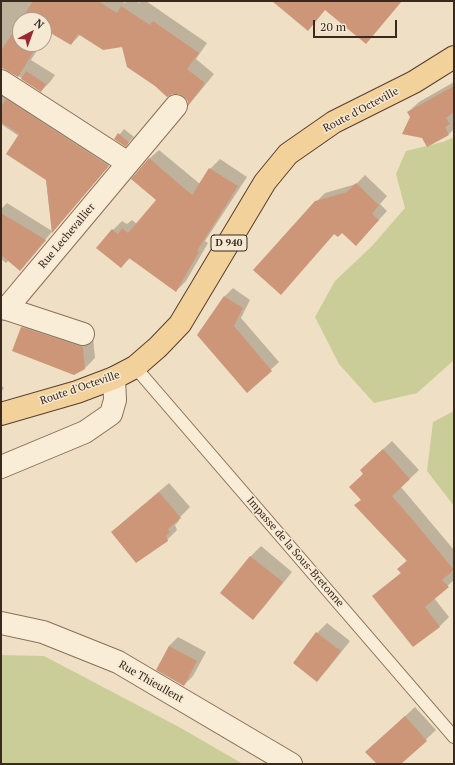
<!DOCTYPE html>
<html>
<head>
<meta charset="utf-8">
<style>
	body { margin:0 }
	#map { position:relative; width:455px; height:765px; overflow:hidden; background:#efdfc4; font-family:"PT Serif",serif }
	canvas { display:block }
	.frame { position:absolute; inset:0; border:2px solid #39291e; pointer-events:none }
	.north { position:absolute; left:12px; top:12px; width:40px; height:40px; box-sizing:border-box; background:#f6e9d3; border:1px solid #aa9c8b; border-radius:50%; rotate:41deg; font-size:11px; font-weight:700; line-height:16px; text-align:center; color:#39291e }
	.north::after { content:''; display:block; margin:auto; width:14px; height:18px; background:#992932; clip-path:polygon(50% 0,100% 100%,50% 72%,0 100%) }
	.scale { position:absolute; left:313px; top:20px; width:84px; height:18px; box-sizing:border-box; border:2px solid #39291e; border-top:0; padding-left:5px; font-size:12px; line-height:14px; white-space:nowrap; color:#39291e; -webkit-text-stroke:3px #f6e9d3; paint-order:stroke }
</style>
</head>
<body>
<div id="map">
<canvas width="455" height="765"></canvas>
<div class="frame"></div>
<div class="north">N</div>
<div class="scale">20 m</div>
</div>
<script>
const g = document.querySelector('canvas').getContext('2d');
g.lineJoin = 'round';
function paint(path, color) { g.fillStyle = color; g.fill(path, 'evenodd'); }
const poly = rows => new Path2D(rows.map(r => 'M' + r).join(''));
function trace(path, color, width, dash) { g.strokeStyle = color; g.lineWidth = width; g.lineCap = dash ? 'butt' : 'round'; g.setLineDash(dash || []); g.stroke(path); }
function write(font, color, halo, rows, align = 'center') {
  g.font = font + ' "PT Serif",serif'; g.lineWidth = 3; g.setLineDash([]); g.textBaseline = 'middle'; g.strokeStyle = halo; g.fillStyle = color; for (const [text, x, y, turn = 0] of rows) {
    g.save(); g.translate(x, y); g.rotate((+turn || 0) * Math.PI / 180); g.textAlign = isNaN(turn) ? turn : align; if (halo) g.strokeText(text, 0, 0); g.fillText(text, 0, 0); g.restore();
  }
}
const green = poly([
	[454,137,454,360,417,393,374,403,339,364,315,317,335,281,372,246,405,208,396,174,406,151,443,142],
	[454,411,454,506,427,471,433,422],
	[1,655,44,656,179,727,243,764,1,764]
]);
const shadow = poly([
	[1,1,121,1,125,3,127,1,137,1,139,3,141,1,146,1,207,43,196,59,214,74,197,95,189,104,184,95,123,45,81,34,71,44,49,31,44,39,44,20,20,20,20,44,41,44,31,60,55,75,50,82,41,91,8,69,1,68],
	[1,80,117,156,20,269,9,260,6,263,1,259,1,209,7,203,52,231,41,135,32,145,1,124],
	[454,82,454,129,449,134,411,117,408,112,419,102],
	[124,129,134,137,126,145,116,139],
	[159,150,200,184,210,169,220,159,247,177,205,241,208,243,186,281,176,291,130,258,121,267,113,230,122,221,127,224,132,220,137,224,157,200,149,159],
	[365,175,387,196,380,204,387,211,364,236,342,232,335,233,281,294,316,202,325,193,356,184],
	[233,288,250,300,241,318,279,362,248,391,199,335,225,296],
	[32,317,93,337,95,358,84,369,22,327],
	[1,385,4,388,1,392],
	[392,441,419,470,401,487,454,550,454,569,452,571,454,574,454,580,434,598,449,617,440,626,413,646,383,588,401,573,398,569,407,560,362,500,364,474,370,461],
	[169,483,190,507,178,519,179,521,175,525,177,530,167,540,122,523],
	[261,546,292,572,263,608,253,618,221,593,251,556],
	[327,623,350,641,327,670,317,680,317,633],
	[178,637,206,652,193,676,184,685,157,669,169,646],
	[415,707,436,730,400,764,378,764,377,742]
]);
const building = poly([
	[33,1,98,1,117,13,121,6,150,25,153,21,199,53,187,69,205,83,188,106,188,101,184,97,179,94,172,94,167,97,155,86,127,67,122,47,103,50,78,34,71,45,47,31,44,35,44,20,21,20],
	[272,1,402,1,366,44,325,10,308,31],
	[20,21,20,44,38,44,18,77,1,67,1,51],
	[26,71,46,84,41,92,21,79],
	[454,86,454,112,446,118,450,124,445,127,449,135,427,147,422,138,402,134,410,117,407,112],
	[6,99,109,166,52,233,46,180,6,154,19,134,1,122,1,107],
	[118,133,129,142,126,147,114,139],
	[149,158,192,195,209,168,238,186,197,251,199,252,176,292,129,258,121,268,96,248,112,229,118,234,122,228,128,233,156,200,131,179],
	[356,183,379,205,372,214,379,220,356,246,342,233,338,237,334,234,281,295,253,270,315,201,347,192],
	[1,213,46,240,20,271,1,255],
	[224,296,243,308,234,326,272,371,247,393,197,335],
	[21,327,83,347,85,369,74,375,12,351],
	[383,449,410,479,392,496,412,519,454,570,442,580,449,587,425,607,440,627,413,647,372,596,401,573,397,569,407,561,354,505,361,500,349,487,363,474,360,470],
	[159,492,181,518,168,529,170,532,166,536,168,541,136,563,111,532],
	[250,556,283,582,253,620,220,593],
	[316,632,341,651,317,682,293,663],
	[169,646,197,661,184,686,156,670],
	[405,716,427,741,401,764,377,764,365,752]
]);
const service = poly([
	[135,367,454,737]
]);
const minor = poly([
	[1,81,128,163],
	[1,307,83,334],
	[6,309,176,106],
	[1,467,85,432,111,414,115,400,114,378],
	[1,623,43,632,118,662,291,764]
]);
const primary = poly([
	[1,414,77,392,114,378,135,367,158,347,180,324,265,182,288,154,334,122,414,82,454,57]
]);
const shields = [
	[229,243,36]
];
const shieldNames = [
	["D 940",229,243]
];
const streetNames = [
	["Route d'Octeville",361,110,-28],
	["Rue Lechevallier",67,236,-50],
	["Route d'Octeville",80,388,-19],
	["Impasse de la Sous-Bretonne",295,552,49],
	["Rue Thieullent",151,682,30]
];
paint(green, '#cacd97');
paint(shadow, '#0003');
paint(building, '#cd9679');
trace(service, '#89705a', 14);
trace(minor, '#89705a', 24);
trace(primary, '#573e2e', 24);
trace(service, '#f9edd7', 12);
trace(minor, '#f9edd7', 22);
trace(primary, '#f2d19b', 22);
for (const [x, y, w] of shields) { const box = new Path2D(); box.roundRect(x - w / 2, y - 8, w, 16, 3); g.fillStyle = '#f6e9d3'; g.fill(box); trace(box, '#39291e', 1); }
write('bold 10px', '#39291e', null, shieldNames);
write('11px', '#39291e', '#f6e9d3', streetNames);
</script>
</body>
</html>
